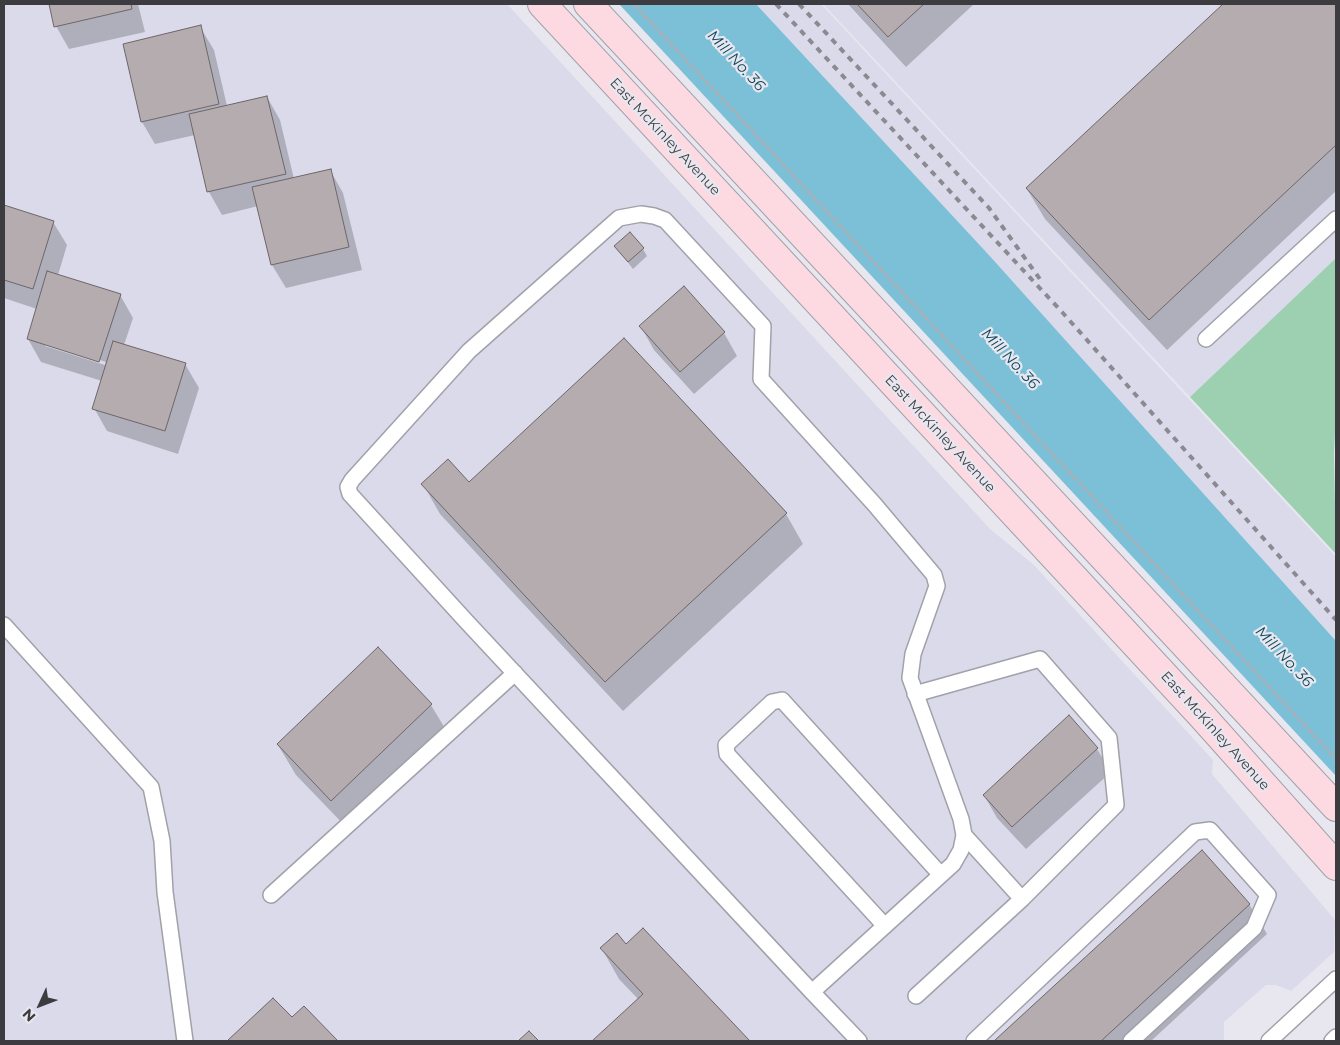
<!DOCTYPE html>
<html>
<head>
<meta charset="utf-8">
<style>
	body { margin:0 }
	#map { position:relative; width:1340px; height:1045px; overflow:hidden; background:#e8e7f0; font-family:Montserrat,sans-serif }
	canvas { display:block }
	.frame { position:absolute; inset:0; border:5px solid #3c3c40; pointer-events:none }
	.north { position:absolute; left:15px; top:980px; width:50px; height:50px; -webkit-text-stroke:4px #e8e7f0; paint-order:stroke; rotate:227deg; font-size:14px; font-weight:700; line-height:20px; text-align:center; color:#3c3c40 }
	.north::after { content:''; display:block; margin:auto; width:18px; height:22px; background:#3c3c40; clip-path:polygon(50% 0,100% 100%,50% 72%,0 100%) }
</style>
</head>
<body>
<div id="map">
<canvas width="1340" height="1045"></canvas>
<div class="frame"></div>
<div class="north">N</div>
</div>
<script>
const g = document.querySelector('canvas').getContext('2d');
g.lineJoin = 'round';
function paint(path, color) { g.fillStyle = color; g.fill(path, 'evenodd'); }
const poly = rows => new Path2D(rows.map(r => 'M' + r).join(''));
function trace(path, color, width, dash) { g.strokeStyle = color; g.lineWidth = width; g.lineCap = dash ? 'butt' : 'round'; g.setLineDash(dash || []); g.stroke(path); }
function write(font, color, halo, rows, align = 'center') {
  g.font = font + ' Montserrat,sans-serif'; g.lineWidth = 4.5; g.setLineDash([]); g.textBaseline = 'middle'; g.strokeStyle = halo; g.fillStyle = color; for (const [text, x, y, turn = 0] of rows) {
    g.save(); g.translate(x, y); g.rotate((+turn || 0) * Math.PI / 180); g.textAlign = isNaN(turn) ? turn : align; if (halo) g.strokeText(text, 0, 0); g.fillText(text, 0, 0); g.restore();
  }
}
const built = poly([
	[4,4,507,4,990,529,1034,565,1213,760,1212,774,1335,920,1334,952,1291,991,1276,985,1266,985,1224,1022,1224,1041,4,1041],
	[756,4,821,4,1336,557,1336,641,988,254],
	[823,4,1336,4,1336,258,1190,397]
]);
const green = poly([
	[1336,258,1336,413,1334,454,1336,554,1190,397]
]);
const water = poly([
	[619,4,756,4,988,254,1336,641,1336,776]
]);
const shadow = poly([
	[50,4,138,4,145,32,69,49,56,26],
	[848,4,974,4,906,67],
	[1225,4,1336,4,1336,191,1167,350,1045,219,1027,189],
	[200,27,214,50,227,106,267,97,280,120,294,179,330,170,343,193,362,270,286,288,272,265,258,206,222,215,209,192,195,135,155,144,142,122],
	[4,206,53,222,67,245,58,275,120,295,133,318,124,345,185,364,199,388,178,454,107,431,94,408,102,381,41,362,28,339,37,309,4,298],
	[45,343,106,362,105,365,45,346],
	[615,246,643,249,647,256,633,269],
	[641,327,724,333,737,356,694,394,654,350],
	[469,483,786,514,803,544,623,711,440,514,423,484],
	[431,705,449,735,349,830,296,775,278,745],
	[1069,717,1097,749,1111,772,1026,849,997,818,984,795],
	[1202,852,1249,904,1267,934,1151,1041,996,1041],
	[643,929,748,1041,594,1041,638,999,619,979,602,949,626,945],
	[273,999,292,1019,304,1008,336,1041,229,1041]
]);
const building = poly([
	[49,4,131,4,132,9,54,27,49,4],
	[857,4,924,4,888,37,857,4],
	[1223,4,1336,4,1336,145,1149,320,1026,188,1223,4],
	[201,25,219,104,141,122,123,44,201,25],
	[267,96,286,174,207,192,189,114,267,96],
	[331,169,349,247,271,265,252,187,331,169],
	[4,205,54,221,33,289,4,280,4,205],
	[630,232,644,248,628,262,614,246,630,232],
	[47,271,121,294,99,362,27,339,47,271],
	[684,286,725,332,680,372,639,326,684,286],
	[624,338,787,513,605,682,421,484,448,459,469,482,624,338],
	[113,341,186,363,165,431,92,409,113,341],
	[378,647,432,704,331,801,277,744,378,647],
	[1069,715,1098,748,1012,827,983,795,1069,715],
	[1202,850,1250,904,1101,1041,994,1041,1202,850],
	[643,928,750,1041,592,1041,643,994,600,948,617,933,626,944,643,928],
	[273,998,292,1017,304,1006,338,1041,227,1041,273,998],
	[529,1031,539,1041,518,1041,529,1031]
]);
const path = poly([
	[634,4,1336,759]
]);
const service = poly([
	[1206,339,1336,219],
	[4,625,151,787,162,841,165,892,185,1041],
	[915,694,1040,659,1109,738,1116,805,1022,899],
	[271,895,515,673],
	[885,926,727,754,726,745,772,702,782,700,941,875],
	[812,992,953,864,961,850,964,835,961,819,910,678,913,654,937,586,934,575,875,505,761,379,763,326,665,220,654,216,641,214,619,218,469,351,352,480,348,487,350,494,466,621,812,992,859,1041],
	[916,996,1022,899,964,835],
	[974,1041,1195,832,1210,830,1268,895,1254,928,1131,1041],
	[1269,1041,1336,979],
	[1332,1041,1336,1037]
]);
const secondary = poly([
	[542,4,1202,716,1336,866],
	[588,4,1336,807]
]);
const rail = poly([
	[776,4,1062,312,1336,620],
	[799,4,989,208,1042,282]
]);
const streetNames = [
	["East McKinley Avenue",665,137,47],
	["East McKinley Avenue",940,434,47],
	["East McKinley Avenue",1215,731,48]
];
const waterNames = [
	["Mill No. 36",736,61,47],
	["Mill No. 36",1010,359,47],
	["Mill No. 36",1284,657,47]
];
paint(built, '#dbdaea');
paint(green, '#9cd0b1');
paint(water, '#7cc0d8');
paint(shadow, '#0003');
paint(building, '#b5acaf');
trace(building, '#6e6668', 1);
trace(service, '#a1a1a9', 18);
trace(secondary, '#a1a1a9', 30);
trace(path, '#aeaeb5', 3, [5, 2.5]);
trace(service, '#fff', 15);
trace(secondary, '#fdd9e1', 28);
trace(rail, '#8b8a90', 4, [6, 6]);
write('14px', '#3c3c40', '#e8e7f0', streetNames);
write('italic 15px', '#0c4859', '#e8e7f0', waterNames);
</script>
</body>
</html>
